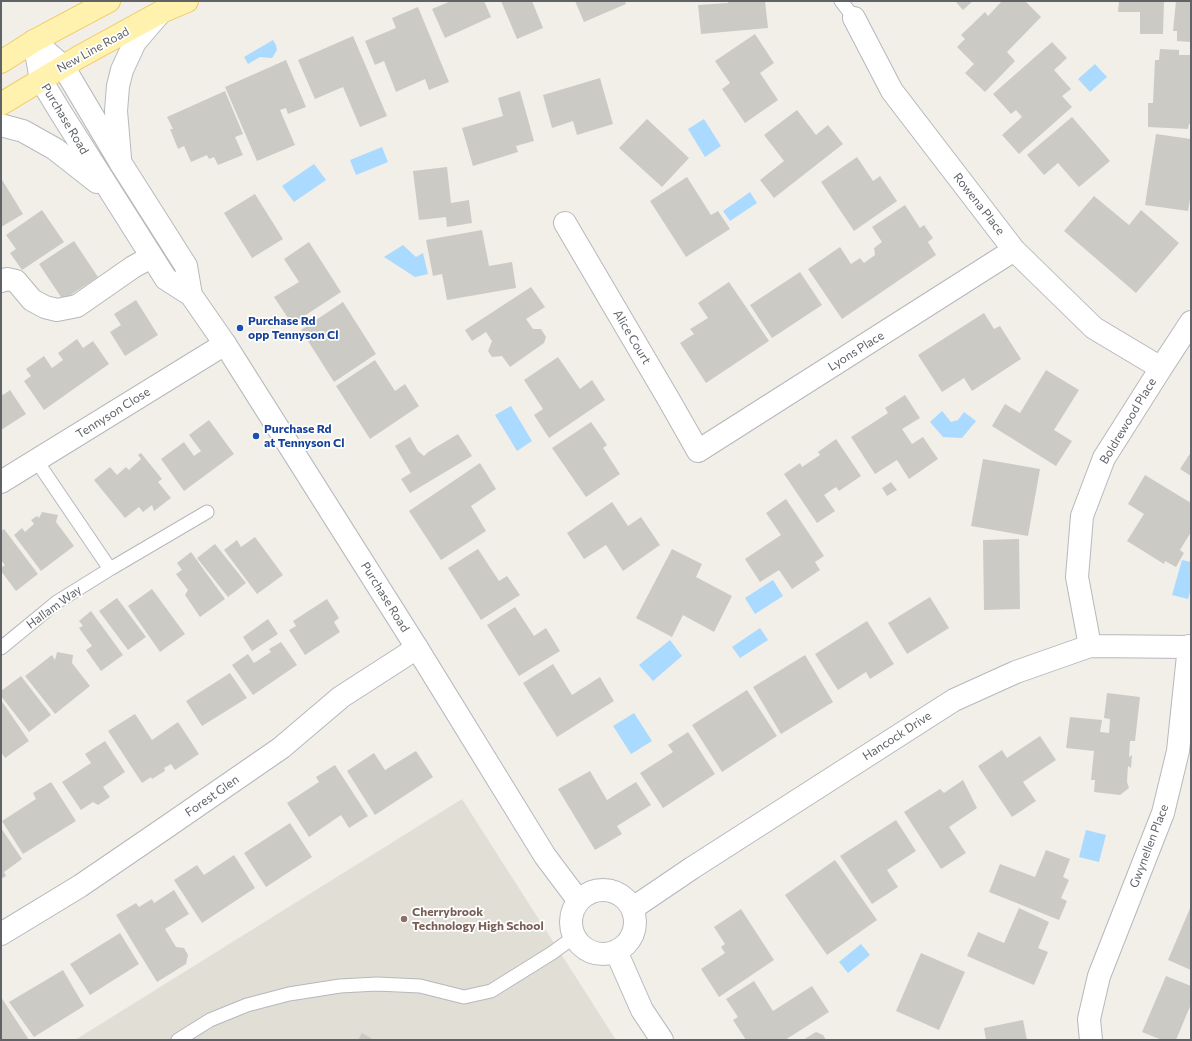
<!DOCTYPE html>
<html>
<head>
<meta charset="utf-8">
<style>
	body { margin:0 }
	#map { position:relative; width:1192px; height:1041px; overflow:hidden; background:#f1efe8; font-family:Commissioner,sans-serif }
	canvas { display:block }
	.frame { position:absolute; inset:0; border:2px solid #5f6368; pointer-events:none }
</style>
</head>
<body>
<div id="map">
<canvas width="1192" height="1041"></canvas>
<div class="frame"></div>
</div>
<script>
const g = document.querySelector('canvas').getContext('2d');
g.lineJoin = 'round';
function paint(path, color) { g.fillStyle = color; g.fill(path, 'evenodd'); }
const poly = rows => new Path2D(rows.map(r => 'M' + r).join(''));
function trace(path, color, width, dash) { g.strokeStyle = color; g.lineWidth = width; g.lineCap = dash ? 'butt' : 'round'; g.setLineDash(dash || []); g.stroke(path); }
function write(font, color, halo, rows, align = 'center') {
  g.font = font + ' Commissioner,sans-serif'; g.lineWidth = 3.5; g.setLineDash([]); g.textBaseline = 'middle'; g.strokeStyle = halo; g.fillStyle = color; for (const [text, x, y, turn = 0] of rows) {
    g.save(); g.translate(x, y); g.rotate((+turn || 0) * Math.PI / 180); g.textAlign = isNaN(turn) ? turn : align; if (halo) g.strokeText(text, 0, 0); g.fillText(text, 0, 0); g.restore();
  }
}
const education = poly([
	[462,799,616,1040,75,1040]
]);
const water = poly([
	[273,40,276,45,277,50,272,58,260,57,248,64,244,57],
	[1095,64,1107,77,1090,92,1078,79],
	[704,119,721,146,705,157,688,129],
	[382,147,388,162,356,175,350,160],
	[314,164,326,180,294,202,282,186],
	[750,192,757,203,730,221,723,211],
	[403,245,416,257,423,253,428,274,415,277,384,257],
	[511,406,532,441,517,451,495,415],
	[942,411,951,422,958,420,964,412,976,421,962,438,943,437,930,422],
	[1182,560,1191,562,1191,589,1188,599,1172,595],
	[773,580,783,596,755,614,745,598],
	[760,628,768,640,740,658,732,647],
	[670,640,682,656,653,681,639,665],
	[634,713,652,741,631,754,613,726],
	[1086,830,1106,835,1099,862,1079,857],
	[861,944,870,955,848,973,839,962]
]);
const building = poly([
	[451,1,484,1,491,17,445,38,432,9],
	[501,1,532,1,543,28,517,39],
	[575,1,625,1,626,4,584,22],
	[728,1,765,1,768,28,701,34,698,5,728,3],
	[955,1,973,1,963,10],
	[1002,1,1025,1,1041,17,1007,52,1015,61,985,92,965,73,974,64,957,47,965,39,961,35,985,12,988,16],
	[1119,1,1164,1,1163,34,1140,34,1140,12,1118,12],
	[1176,1,1191,1,1191,42,1177,41,1177,31,1173,31],
	[418,7,449,82,429,90,425,79,396,92,384,61,375,65,365,41,396,28,392,18],
	[755,34,774,63,760,73,778,100,745,123,722,89,730,83,715,61],
	[353,36,387,116,360,127,343,87,315,99,298,60],
	[1052,42,1067,58,1054,70,1071,89,1062,96,1072,107,1019,154,1002,135,1022,117,1016,110,1011,114,993,94],
	[1160,49,1179,50,1179,55,1191,55,1191,124,1189,124,1188,129,1148,127,1148,103,1153,103,1155,60,1159,60],
	[286,60,306,107,288,114,286,108,280,110,295,145,257,161,225,87],
	[600,78,613,124,577,135,573,121,552,128,543,95],
	[225,91,243,134,235,137,243,155,218,165,214,157,209,159,207,155,191,162,184,146,178,149,170,129,173,129,167,117],
	[520,91,534,141,516,146,518,152,473,166,462,128,503,116,498,98],
	[797,110,816,135,828,125,843,144,774,198,760,180,784,161,764,135],
	[1072,117,1110,161,1079,187,1058,163,1044,175,1027,155],
	[647,119,689,158,662,187,619,148],
	[1156,134,1191,139,1191,194,1188,211,1145,205],
	[857,157,873,181,880,176,897,201,854,231,821,182],
	[447,167,451,203,469,200,472,223,447,227,446,217,419,220,413,171],
	[687,177,711,215,718,211,730,229,686,257,650,201],
	[1,178,23,214,1,227],
	[255,194,283,239,252,258,224,213],
	[1094,196,1129,225,1141,210,1179,243,1136,293,1064,231],
	[905,205,920,228,924,225,933,238,928,242,936,255,842,319,808,269,840,247,851,264,860,258,864,263,875,255,874,248,882,242,872,227],
	[42,210,64,242,22,270,10,253,16,249,6,235],
	[482,230,489,266,512,262,516,288,447,300,442,274,433,276,426,240],
	[74,241,98,277,63,300,39,264],
	[309,242,341,292,292,324,274,297,299,282,284,259],
	[800,272,822,305,772,338,750,305],
	[729,282,769,341,706,383,680,343,694,334,690,329,708,318,698,303],
	[531,287,545,307,526,319,533,329,541,329,546,337,544,343,510,367,502,356,492,357,488,351,492,341,486,332,472,341,465,330],
	[136,300,158,335,125,356,110,332,121,325,114,314],
	[343,302,376,354,334,382,301,330],
	[984,313,994,329,1000,326,1021,359,972,391,964,378,942,392,918,355],
	[77,339,83,348,93,341,109,364,44,410,24,381,31,376,26,369,44,356,52,368,63,360,58,353],
	[558,357,580,389,592,380,605,400,549,438,534,415,543,409,524,380],
	[375,360,395,391,405,384,419,406,370,439,336,386],
	[1046,370,1079,390,1054,430,1072,441,1056,466,992,426,1005,404,1020,413],
	[10,390,26,414,1,430,1,392,3,395],
	[905,395,920,418,902,429,912,444,923,437,938,459,909,479,897,460,875,474,851,437,888,413,885,408],
	[209,420,234,454,184,491,161,459,184,442,194,456,201,451,189,435],
	[591,422,607,445,603,448,620,474,586,497,552,448],
	[458,434,472,456,410,493,401,479,411,473,395,446,410,437,418,451,424,456,428,452],
	[836,439,861,476,839,491,836,487,824,495,835,511,817,523,784,474,800,463,802,467,820,455,818,452],
	[1191,452,1191,476,1180,469],
	[141,453,162,479,158,482,171,498,154,511,152,505,143,512,139,507,125,518,94,480,110,467,117,475,126,467,129,470,141,459,138,455],
	[983,459,1040,469,1028,536,971,526],
	[480,463,496,489,471,506,486,531,441,560,409,511],
	[1145,475,1191,503,1191,532,1180,550,1184,553,1176,567,1165,561,1164,564,1127,541,1144,514,1128,504],
	[891,482,897,490,887,496,882,488],
	[786,499,824,556,815,562,820,570,792,589,779,570,760,582,745,559,781,535,766,513],
	[612,502,628,526,641,517,660,545,623,571,606,545,584,559,567,533],
	[42,512,58,515,56,522,74,546,41,571,14,535,22,528,25,532,34,524,31,520,37,516,39,518],
	[4,529,38,574,16,591,1,571,1,568,5,565,1,560,1,531],
	[255,537,283,575,257,594,224,550,237,540,241,547],
	[1019,539,1020,609,984,610,983,540],
	[215,544,246,583,228,597,197,558],
	[478,549,499,581,507,576,520,595,481,620,448,568],
	[672,549,702,564,696,577,732,596,714,632,683,615,672,637,636,618],
	[191,552,225,599,200,617,185,595,188,590,176,574,182,570,177,563],
	[152,589,185,634,160,652,128,606],
	[930,597,949,628,907,654,888,623],
	[117,598,146,637,128,650,99,611],
	[327,599,339,618,334,622,340,632,305,655,289,630,296,626,293,621],
	[515,607,534,636,546,628,560,651,519,676,487,625],
	[91,611,123,655,101,671,86,650,92,646,79,628,83,626,79,621],
	[268,619,278,634,252,651,243,637],
	[867,621,894,664,870,679,866,672,838,690,815,654],
	[281,642,297,665,253,695,232,665,248,654,254,663,271,652,269,649],
	[57,652,73,655,72,663,90,686,55,714,25,676,52,655,55,660],
	[805,655,833,702,781,734,753,687],
	[553,664,572,695,600,677,614,701,557,737,523,683],
	[230,673,247,698,202,726,186,701],
	[21,676,51,715,29,732,1,696,1,691],
	[747,690,777,736,722,772,692,725],
	[1107,693,1140,697,1135,741,1130,741,1129,757,1132,755,1131,768,1128,766,1127,782,1129,788,1120,795,1094,792,1095,780,1091,780,1094,751,1066,748,1070,717,1102,720,1100,732,1109,733,1110,719,1104,718],
	[1,700,29,741,5,758,1,752],
	[135,714,152,740,178,722,199,754,175,770,171,764,164,768,165,771,152,779,151,777,142,783,108,731],
	[688,732,715,774,663,808,640,773,673,752,668,745],
	[1040,736,1056,760,1023,782,1036,801,1012,817,978,766,1002,750,1007,758],
	[105,741,125,772,103,787,110,797,98,805,93,802,81,810,62,782,91,763,85,754],
	[416,751,433,777,375,815,347,771,374,753,385,770],
	[335,765,368,816,349,828,341,815,309,837,287,803,319,782,316,777],
	[590,771,607,800,636,782,651,805,617,826,622,834,595,850,558,789],
	[963,780,977,808,949,827,966,853,941,869,904,812,940,789,944,793],
	[51,782,76,821,23,854,2,821,36,799,33,793],
	[896,820,916,851,887,870,898,887,872,904,840,856],
	[290,823,312,857,266,887,244,853],
	[1,828,22,859,4,872,6,876,1,879],
	[1046,850,1070,859,1063,877,1069,880,1061,898,1067,901,1059,920,989,892,1000,864,1035,877],
	[234,855,255,888,202,923,174,880,197,865,204,875],
	[835,860,877,920,827,955,785,895],
	[174,890,189,914,165,929,176,947,184,948,188,955,186,964,157,982,116,915,136,903,139,907,152,899,154,903],
	[1191,906,1191,970,1168,960],
	[1019,908,1049,922,1038,948,1048,952,1034,985,967,956,978,932,1004,943],
	[741,909,774,960,719,997,701,969,725,953,721,947,725,944,714,927],
	[120,933,139,964,90,995,70,964],
	[921,953,965,972,939,1030,896,1011],
	[63,970,84,1006,34,1037,9,1002],
	[1166,976,1191,986,1191,1004,1176,1040,1162,1040,1142,1032],
	[754,981,773,1011,812,986,829,1012,785,1040,746,1040,733,1020,738,1017,726,999],
	[1,997,29,1040,1,1040],
	[1023,1020,1027,1040,986,1040,984,1028],
	[816,1032,823,1035,826,1040,803,1040],
	[362,1033,374,1040,358,1040]
]);
const lane = poly([
	[841,1,854,18],
	[36,460,110,569],
	[1,648,57,602,110,569,207,512],
	[178,1040,210,1020,247,1005,289,994,340,986,377,984,420,986,464,997,491,991,552,953,574,937]
]);
const street = poly([
	[854,18,892,91,1014,250,1094,328,1161,368],
	[565,223,669,400,698,451,1014,250],
	[1,281,7,279,16,281,32,300,45,307,57,310,77,306,133,267,151,257],
	[1,482,225,344],
	[1090,646,1077,577,1082,516,1104,458,1161,368,1191,322],
	[633,908,692,868,954,700,1016,672,1090,646,1191,647],
	[1,934,80,886,165,828,281,748,341,697,417,648],
	[1091,1040,1089,1019,1099,976,1163,813,1178,751,1189,646]
]);
const secondary = poly([
	[34,41,63,66,120,162,186,266,191,295,225,344,417,648,545,856,578,900],
	[34,41,41,80,61,113,166,279,191,295],
	[1,125,23,131,55,149,97,182],
	[120,158,116,111,118,86,122,70,135,42,160,13],
	'571 922a32 32 0 1 1 64 0a32 32 0 1 1-64 0Z',
	[616,951,642,1010,662,1040]
]);
const primary = poly([
	[1,62,34,41,109,1],
	[1,104,79,57,161,12,187,1]
]);
const markers = [
	[240,328,4,"#1a4fb4"],
	[256,436,4,"#1a4fb4"],
	[404,919,4,"#8d6e63"]
];
const streetNames = [
	["New Line Road",93,50,-29],
	["Purchase Road",65,119,59],
	["Rowena Place",979,204,52],
	["Alice Court",632,337,59],
	["Lyons Place",856,351,-32],
	["Tennyson Close",113,413,-32],
	["Boldrewood Place",1128,421,-59],
	["Purchase Road",385,597,58],
	["Hallam Way",54,607,-36],
	["Hancock Drive",897,736,-33],
	["Forest Glen",212,796,-35],
	["Gwynellen Place",1149,846,-69]
];
const transitNames = [
	["Purchase Rd",248,321],
	["opp Tennyson Cl",248,335],
	["Purchase Rd",264,429],
	["at Tennyson Cl",264,443]
];
const educationNames = [
	["Cherrybrook",412,912],
	["Technology High School",412,926]
];
paint(education, '#e1ded6');
paint(water, '#aadaff');
paint(building, '#cccac5');
trace(lane, '#b5b8bc', 15);
trace(street, '#b5b8bc', 24);
trace(secondary, '#b6babf', 24);
trace(primary, '#f2c960', 24);
trace(lane, '#fff', 13);
trace(street, '#fff', 22);
trace(secondary, '#fff', 22);
trace(primary, '#fff2af', 22);
for (const [x, y, r, color] of markers) { const dot = new Path2D(); dot.arc(x, y, r, 0, 2 * Math.PI); g.fillStyle = color; g.fill(dot); trace(dot, '#fff', 1.5); }
write('12px', '#5f6368', '#fff', streetNames);
write('bold 12px', '#164399', '#fff', transitNames, 'left');
write('bold 12px', '#785e54', '#fff', educationNames, 'left');
</script>
</body>
</html>
